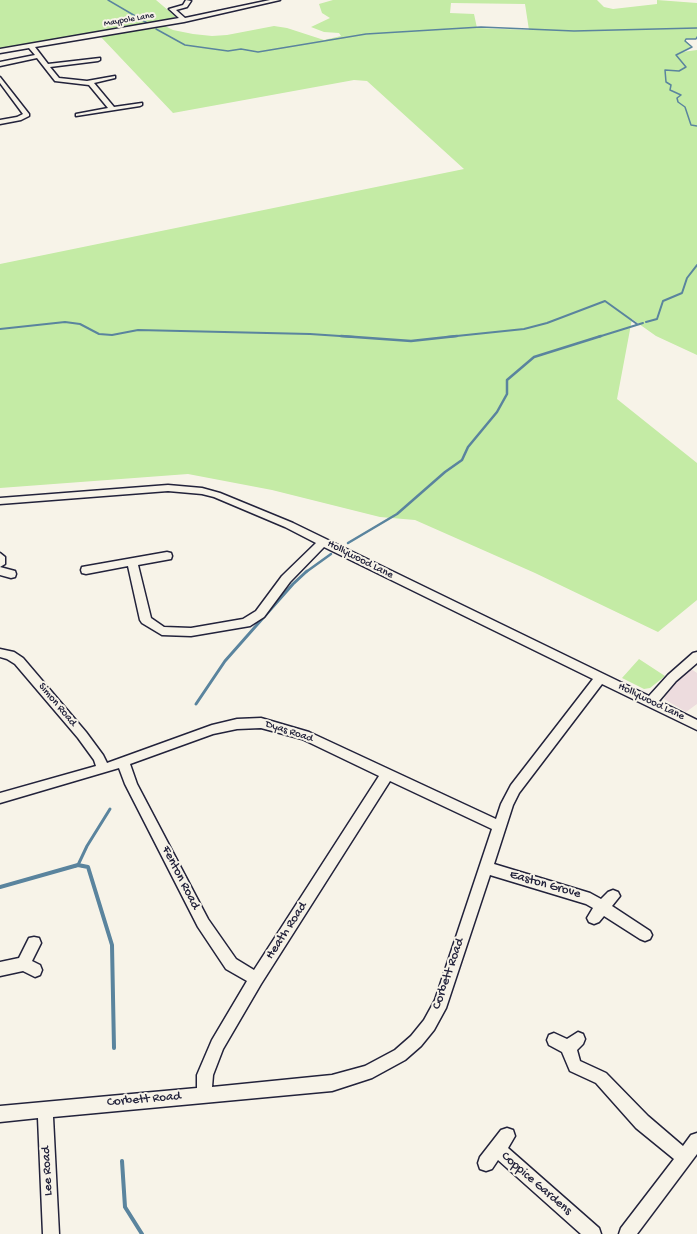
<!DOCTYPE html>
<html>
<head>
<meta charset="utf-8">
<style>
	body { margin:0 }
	canvas { display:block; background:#f7f3e8 }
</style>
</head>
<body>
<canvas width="697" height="1234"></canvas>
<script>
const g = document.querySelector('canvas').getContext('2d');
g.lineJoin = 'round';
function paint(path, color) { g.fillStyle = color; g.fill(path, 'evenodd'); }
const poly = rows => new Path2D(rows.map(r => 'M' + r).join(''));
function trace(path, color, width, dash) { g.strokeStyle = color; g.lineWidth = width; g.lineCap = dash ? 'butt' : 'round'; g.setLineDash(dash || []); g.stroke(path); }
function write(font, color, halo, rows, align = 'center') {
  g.font = font + ' "Gochi Hand",sans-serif'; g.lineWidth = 4; g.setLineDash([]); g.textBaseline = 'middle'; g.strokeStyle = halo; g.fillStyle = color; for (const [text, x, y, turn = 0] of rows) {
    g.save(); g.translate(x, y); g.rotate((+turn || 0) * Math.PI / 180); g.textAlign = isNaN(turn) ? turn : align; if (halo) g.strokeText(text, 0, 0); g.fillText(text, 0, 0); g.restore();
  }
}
const built = poly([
	[691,669,697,673,697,704,686,712,664,699,667,691]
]);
const green = poly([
	[0,0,156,0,176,17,149,24,0,50],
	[333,0,597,0,604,7,613,9,657,4,657,0,697,3,697,37,696,39,686,39,686,41,692,47,682,52,697,50,697,355,656,336,632,319,617,399,697,463,697,600,658,632,535,573,415,520,380,517,272,490,188,474,0,488,0,264,464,169,367,81,354,80,173,113,100,36,163,25,173,30,193,34,212,36,227,35,274,26,287,28,324,40,341,36,339,33,324,32,311,27,330,18,322,13,319,4],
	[451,3,525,4,529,30,477,28,474,14,450,13],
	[639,659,665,676,650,688,644,689,622,678]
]);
const streamFar4 = poly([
	[108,0,149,24],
	[156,29,185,45,228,51,241,49,258,52,366,34,481,27,574,31,697,28],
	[697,37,696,39,686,39,685,41,692,47,676,55,686,67,679,71,665,70,666,82,671,85,670,90,681,95,677,98,678,102,685,107,691,125,697,126]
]);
const streamFar3 = poly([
	[646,322,657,319,663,301,682,293,687,278,697,265],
	[0,329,65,322,80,324,99,334,112,335,138,330,310,334,355,337],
	[447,337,524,329,547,323,605,301,637,324],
	[598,337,643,323]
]);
const streamFar2 = poly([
	[341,336,411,341,457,336],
	[348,543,397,514,445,472,462,460,468,447,497,412,507,394,507,380,534,357,601,336],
	[306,572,331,554]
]);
const streamFar1 = poly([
	[196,704,225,661,293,584,307,571],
	[78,865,83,866],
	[75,866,78,865,87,846,110,809]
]);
const stream = poly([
	[78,865,88,867,112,945,114,1048],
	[0,887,78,865],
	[122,1161,125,1207,142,1234]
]);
const minor = poly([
	[186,0,191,1,187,7,176,10,185,18,270,0,280,0,184,22,35,47,48,64,100,58,100,60,98,61,50,67,59,78,87,81,115,76,115,78,94,83,114,107,142,103,142,105,140,106,76,116,76,114,108,108,89,85,55,81,37,58,0,66,0,62,35,55,29,48,0,53,0,49,179,18,169,9,183,5,186,0],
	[0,77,29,114,29,116,21,120,0,124,0,120,17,117,23,114,0,83,0,77],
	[168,485,202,488,220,493,293,523,649,696,668,675,693,653,697,652,697,663,676,681,659,701,697,720,697,730,602,684,519,793,513,805,494,864,590,893,601,899,608,892,613,890,618,892,620,896,612,906,650,931,652,935,650,939,645,941,640,939,604,916,599,922,594,924,589,922,587,918,593,908,586,904,490,875,446,1008,434,1030,421,1046,405,1060,372,1078,332,1091,53,1117,59,1234,43,1234,38,1118,0,1122,0,1106,197,1088,197,1075,212,1040,247,981,226,969,198,927,125,784,119,768,0,803,0,793,96,766,94,760,78,738,15,664,7,659,0,657,0,649,14,652,23,658,86,732,103,755,107,763,212,725,237,719,261,718,309,732,496,819,501,804,511,785,593,679,324,547,290,582,264,617,250,626,191,636,162,635,142,623,140,620,128,566,86,574,82,573,81,570,82,567,167,552,171,553,172,556,171,559,138,565,151,618,164,627,191,628,243,619,256,611,282,576,316,543,285,527,214,497,202,494,168,491,0,504,0,498,168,485],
	[261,728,302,739,379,776,254,970,236,959,208,919,137,784,130,764,213,734,237,729,261,728],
	[390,781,492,829,435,1000,424,1020,411,1036,395,1050,365,1066,332,1075,212,1087,213,1075,223,1049,261,984,390,781],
	[0,553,5,557,5,564,0,567,15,571,16,574,15,577,11,578,0,575,0,553],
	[34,937,39,938,41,943,32,961,40,965,42,970,40,975,35,977,23,971,0,976,0,962,19,958,29,938,34,937],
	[578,1032,583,1034,585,1039,583,1044,577,1050,580,1061,606,1073,648,1116,683,1146,691,1135,697,1133,697,1154,637,1234,619,1234,621,1228,674,1159,636,1128,596,1083,570,1071,562,1052,549,1045,547,1040,549,1035,554,1033,567,1039,578,1032],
	[507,1128,513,1130,515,1136,508,1148,599,1228,601,1234,581,1234,498,1160,492,1169,486,1171,480,1169,478,1163,480,1157,501,1130,507,1128]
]);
const farStreetnames = [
	["Maypole Lane",129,20,-10]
];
const streetNames = [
	["Hollywood Lane",360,560,27],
	["Hollywood Lane",651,702,26],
	["Simon Road",57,705,50],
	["Dyas Road",289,732,18]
];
const nearStreetnames = [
	["Fenton Road",180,878,63],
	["Easton Grove",545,885,16],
	["Heath Road",287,931,-57],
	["Corbett Road",449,974,-71],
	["Corbett Road",144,1100,-5],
	["Lee Road",48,1171,-93],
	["Coppice Gardens",536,1184,41]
];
paint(built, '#eddcde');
paint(green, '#c4eba5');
trace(streamFar4, '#5a849e', 1.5);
trace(streamFar3, '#5a849e', 2);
trace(streamFar2, '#5a849e', 2.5);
trace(streamFar1, '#5a849e', 3);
trace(stream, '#5a849e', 4);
trace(minor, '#22223b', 3);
paint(minor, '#f7f3e8');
write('9px', '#22223b', '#f7f3e8', farStreetnames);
write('11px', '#22223b', '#f7f3e8', streetNames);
write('13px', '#22223b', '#f7f3e8', nearStreetnames);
</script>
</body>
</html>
